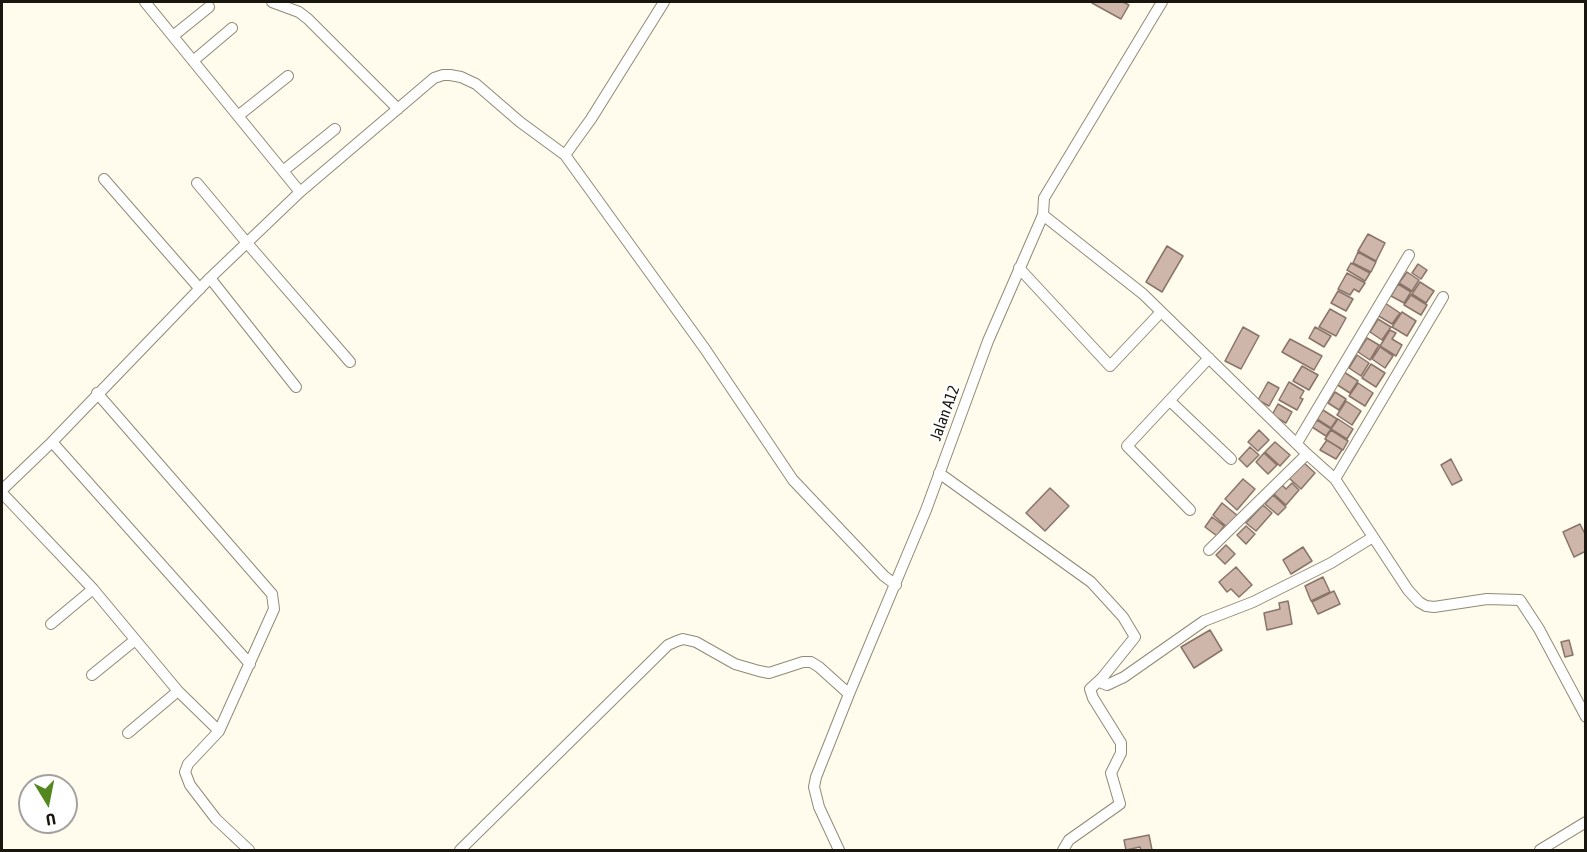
<!DOCTYPE html>
<html>
<head>
<meta charset="utf-8">
<style>
	body { margin:0 }
	#map { position:relative; width:1587px; height:852px; overflow:hidden; background:#fffbed; font-family:"Asap Condensed",sans-serif }
	canvas { display:block }
	.frame { position:absolute; inset:0; border:3px solid #18160e; pointer-events:none }
	.north { position:absolute; left:18px; top:774px; width:60px; height:60px; box-sizing:border-box; background:#fff; border:2px solid #a3a29f; border-radius:50%; rotate:170deg; font-size:16px; font-weight:700; line-height:24px; text-align:center; color:#18160e }
	.north::after { content:''; display:block; margin:auto; width:21px; height:27px; background:#53871d; clip-path:polygon(50% 0,100% 100%,50% 72%,0 100%) }
</style>
</head>
<body>
<div id="map">
<canvas width="1587" height="852"></canvas>
<div class="frame"></div>
<div class="north">U</div>
</div>
<script>
const g = document.querySelector('canvas').getContext('2d');
g.lineJoin = 'round';
function paint(path, color) { g.fillStyle = color; g.fill(path, 'evenodd'); }
const poly = rows => new Path2D(rows.map(r => 'M' + r).join(''));
function trace(path, color, width, dash) { g.strokeStyle = color; g.lineWidth = width; g.lineCap = dash ? 'butt' : 'round'; g.setLineDash(dash || []); g.stroke(path); }
function write(font, color, halo, rows, align = 'center') {
  g.font = font + ' "Asap Condensed",sans-serif'; g.lineWidth = 4.5; g.setLineDash([]); g.textBaseline = 'middle'; g.strokeStyle = halo; g.fillStyle = color; for (const [text, x, y, turn = 0] of rows) {
    g.save(); g.translate(x, y); g.rotate((+turn || 0) * Math.PI / 180); g.textAlign = isNaN(turn) ? turn : align; if (halo) g.strokeText(text, 0, 0); g.fillText(text, 0, 0); g.restore();
  }
}
const building = poly([
	[1093,2,1123,2,1129,5,1121,19,1092,3,1093,2],
	[1368,234,1385,243,1376,261,1358,251,1368,234],
	[1167,246,1183,256,1162,292,1146,282,1167,246],
	[1358,252,1376,262,1371,272,1353,263,1358,252],
	[1351,263,1370,273,1365,281,1347,270,1351,263],
	[1418,264,1427,270,1421,279,1412,273,1418,264],
	[1407,272,1419,280,1412,291,1399,283,1407,272],
	[1347,273,1365,283,1359,292,1354,289,1350,295,1338,289,1347,273],
	[1420,282,1434,291,1426,303,1412,294,1420,282],
	[1398,284,1411,292,1404,303,1391,296,1398,284],
	[1338,291,1353,299,1346,311,1331,303,1338,291],
	[1411,295,1427,305,1421,315,1404,305,1411,295],
	[1385,303,1400,313,1392,324,1377,315,1385,303],
	[1330,309,1346,318,1336,336,1319,327,1330,309],
	[1402,312,1416,321,1407,336,1392,327,1402,312],
	[1378,319,1391,327,1382,340,1370,332,1378,319],
	[1243,327,1259,336,1241,369,1225,361,1243,327],
	[1315,327,1331,336,1324,347,1309,338,1315,327],
	[1390,330,1396,333,1392,339,1402,345,1396,356,1380,346,1390,330],
	[1367,338,1379,345,1370,360,1358,352,1367,338],
	[1290,339,1322,356,1314,370,1282,352,1290,339],
	[1380,347,1393,356,1385,368,1372,359,1380,347],
	[1357,355,1369,363,1361,376,1349,368,1357,355],
	[1371,364,1385,373,1376,387,1362,378,1371,364],
	[1302,366,1318,375,1309,390,1293,381,1302,366],
	[1344,372,1358,381,1350,393,1336,384,1344,372],
	[1268,382,1279,388,1269,406,1258,400,1268,382],
	[1289,382,1304,391,1300,398,1303,399,1297,410,1279,400,1289,382],
	[1358,383,1373,393,1365,406,1349,396,1358,383],
	[1335,392,1346,399,1339,410,1328,403,1335,392],
	[1346,401,1361,411,1352,425,1337,415,1346,401],
	[1278,404,1292,412,1286,423,1272,415,1278,404],
	[1323,410,1337,419,1331,428,1317,419,1323,410],
	[1338,419,1353,429,1347,439,1331,429,1338,419],
	[1317,420,1331,429,1326,436,1312,427,1317,420],
	[1259,430,1269,440,1258,451,1248,442,1259,430],
	[1331,430,1348,441,1343,450,1325,439,1331,430],
	[1327,440,1342,450,1336,459,1320,450,1327,440],
	[1275,442,1290,455,1280,466,1265,452,1275,442],
	[1250,447,1259,455,1247,467,1239,459,1250,447],
	[1264,453,1277,465,1268,474,1256,462,1264,453],
	[1451,459,1462,480,1452,485,1441,465,1451,459],
	[1303,462,1315,473,1301,489,1289,478,1303,462],
	[1243,479,1255,489,1237,510,1225,499,1243,479],
	[1292,483,1299,490,1286,505,1274,494,1282,485,1286,489,1292,483],
	[1050,488,1069,506,1045,531,1026,513,1050,488],
	[1273,495,1286,507,1278,515,1265,504,1273,495],
	[1222,503,1238,516,1228,528,1213,515,1222,503],
	[1263,505,1272,513,1256,531,1246,523,1263,505],
	[1212,517,1224,526,1217,536,1205,527,1212,517],
	[1580,524,1586,536,1586,551,1574,557,1563,532,1580,524],
	[1246,526,1255,534,1246,544,1237,535,1246,526],
	[1226,545,1235,554,1225,564,1216,555,1226,545],
	[1303,547,1312,561,1291,574,1283,560,1303,547],
	[1236,567,1252,585,1239,597,1231,589,1227,592,1219,582,1236,567],
	[1323,577,1330,592,1311,601,1305,586,1323,577],
	[1334,591,1340,604,1318,614,1312,602,1334,591],
	[1288,601,1292,624,1267,630,1264,613,1280,609,1279,603,1288,601],
	[1210,630,1222,650,1194,668,1181,647,1210,630],
	[1569,640,1573,655,1565,657,1561,642,1569,640],
	[1149,835,1152,850,1141,850,1140,847,1126,850,1124,840,1149,835]
]);
const minor = poly([
	[145,2,300,192],
	[272,2,299,12,308,19,398,109],
	[173,36,209,7],
	[193,61,232,28],
	[238,116,288,76],
	[565,155,705,349,793,480,884,576,896,585],
	[283,171,335,129],
	[104,179,200,289],
	[197,183,247,243,350,362],
	[1043,215,1143,294,1307,454,1335,479,1408,590,1419,602,1426,606,1434,607,1487,599,1520,600,1539,629,1586,717],
	[1019,268,1110,366,1161,312],
	[210,278,296,387],
	[97,393,272,594,274,609,219,731],
	[1170,401,1231,459],
	[52,442,250,664],
	[1297,443,1409,255],
	[939,473,1091,582,1123,617,1135,637,1102,678,1090,689,1093,698,1121,743,1121,753,1111,773,1120,804,1069,840,1063,850],
	[1335,479,1443,297],
	[2,490,52,442,210,278,300,192,434,78,443,75,450,75,461,77,476,84,520,122,565,155,591,119,664,2],
	[2,493,93,589,178,691,219,731,188,764,185,772,190,785,216,819,249,850],
	[1190,510,1127,446,1209,358],
	[1209,550,1307,454],
	[51,624,93,589],
	[92,675,135,640],
	[1102,678,1102,683,1107,685,1124,677,1204,621,1253,602,1331,563,1373,537],
	[128,733,178,691],
	[460,850,668,645,677,641,683,639,696,642,735,664,759,671,769,673,803,662,811,662,819,667,849,694],
	[839,850,819,807,814,787,816,777,849,694,926,510,988,341,1043,215,1044,198,1162,2],
	[1540,850,1586,822]
]);
const streetNames = [
	["Jalan A12",945,413,-70]
];
paint(building, '#ceb6ab');
trace(building, '#8a746a', 1.5);
trace(minor, '#918a75', 12);
trace(minor, '#fff', 10);
write('16px', '#18160e', '#fff', streetNames);
</script>
</body>
</html>
